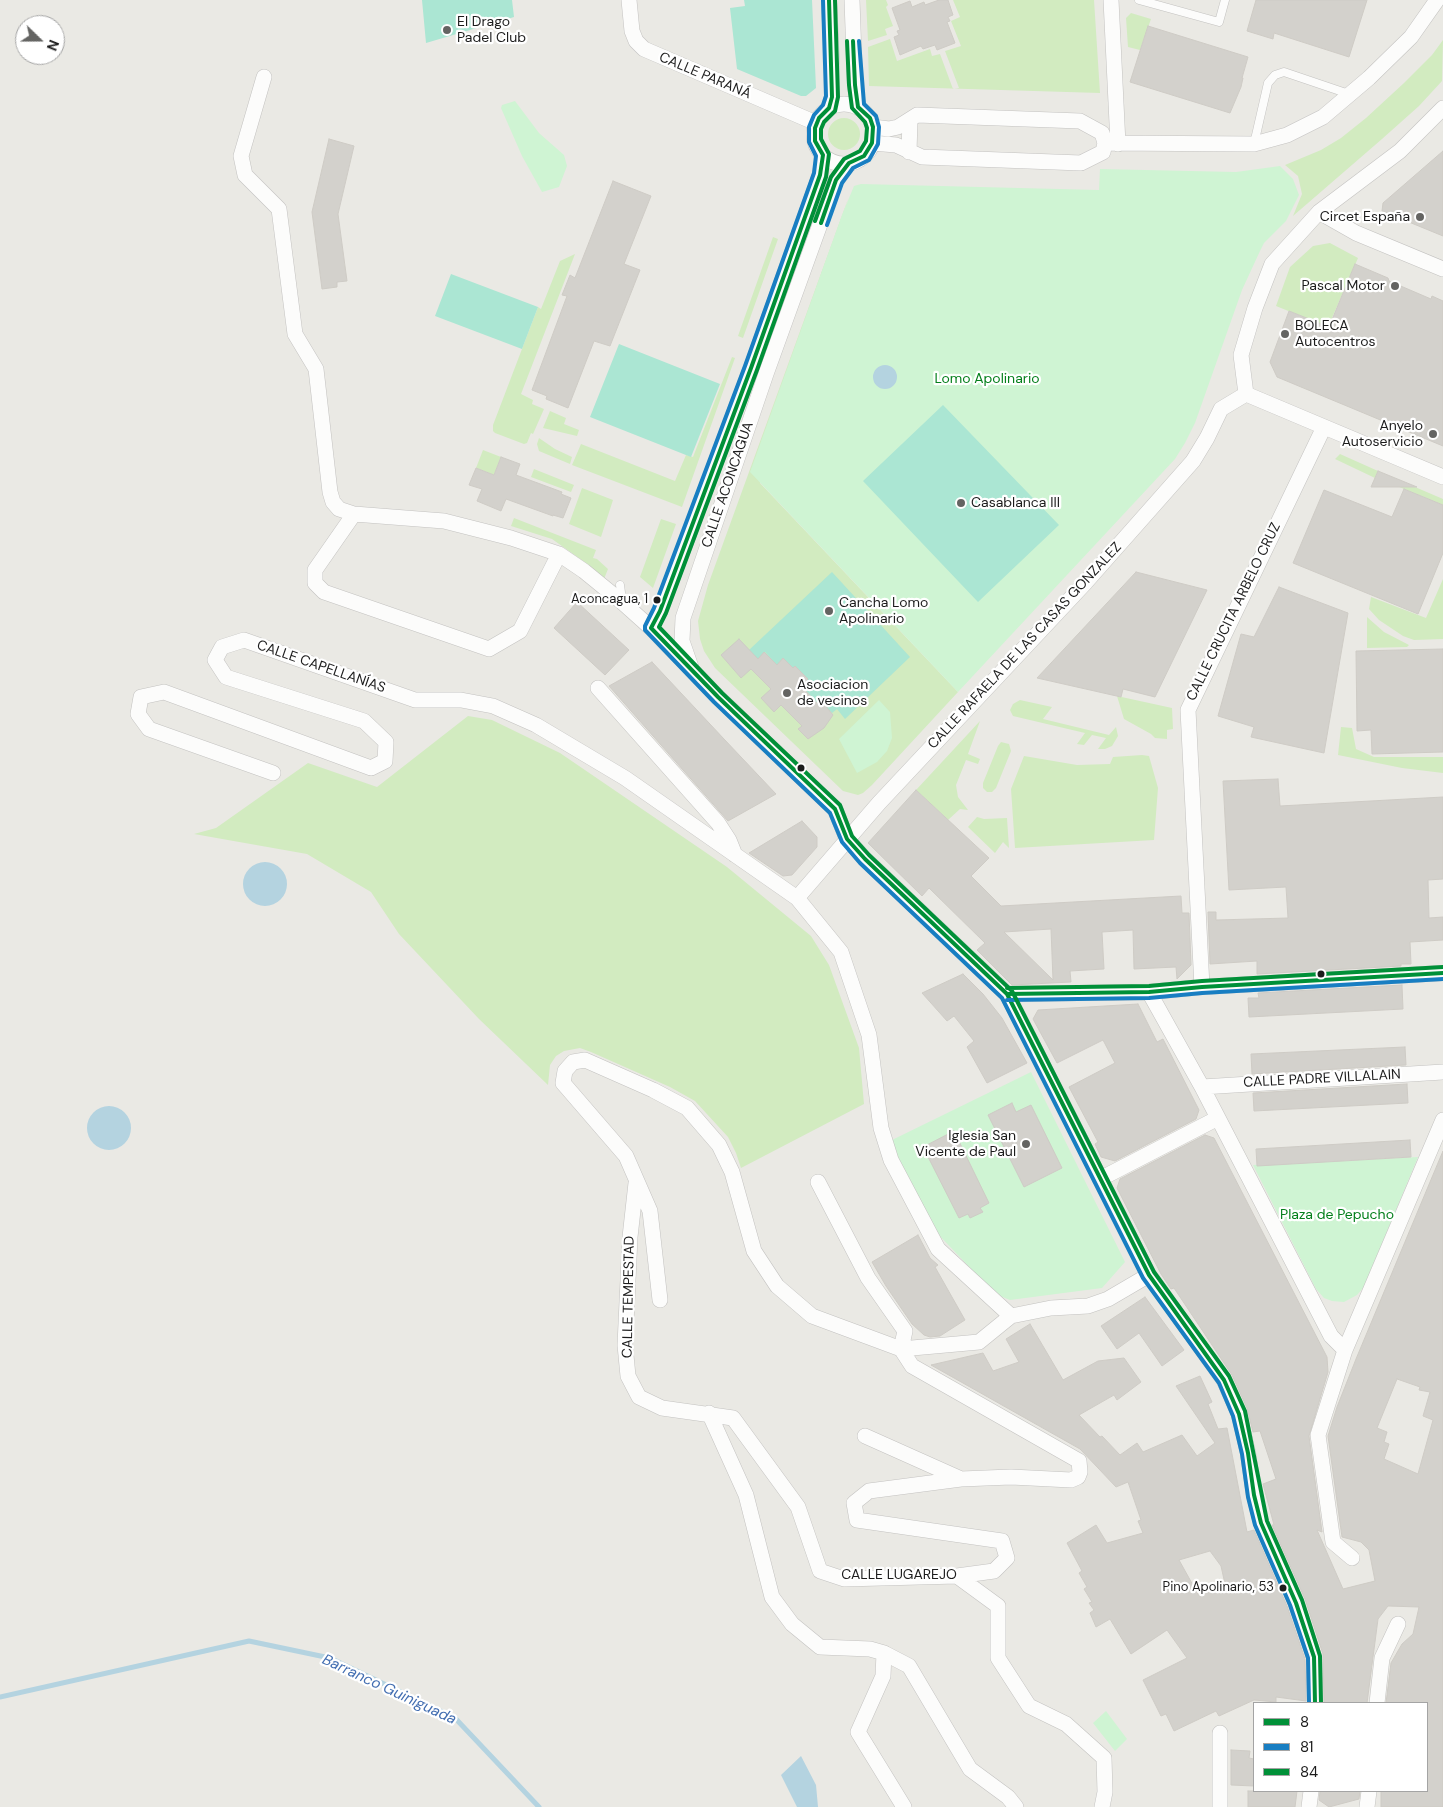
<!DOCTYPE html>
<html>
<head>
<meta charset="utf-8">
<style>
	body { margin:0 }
	#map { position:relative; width:1443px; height:1807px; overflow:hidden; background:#eae9e4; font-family:"DM Sans",sans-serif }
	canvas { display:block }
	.legend { position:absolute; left:1253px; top:1702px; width:175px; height:90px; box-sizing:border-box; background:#fff; border:1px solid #a4a4a4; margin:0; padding:6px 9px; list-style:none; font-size:15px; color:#1c1c1c }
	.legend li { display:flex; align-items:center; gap:10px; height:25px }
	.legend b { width:25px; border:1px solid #a4a4a4 }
	.north { position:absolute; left:15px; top:15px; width:50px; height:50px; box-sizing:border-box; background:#fff; border:1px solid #a4a4a4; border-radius:50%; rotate:112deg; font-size:14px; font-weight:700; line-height:20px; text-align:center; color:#1c1c1c }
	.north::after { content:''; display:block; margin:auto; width:18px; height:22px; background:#646462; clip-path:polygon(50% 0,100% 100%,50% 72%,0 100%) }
</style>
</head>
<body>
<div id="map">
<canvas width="1443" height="1807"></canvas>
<ul class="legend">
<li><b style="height:6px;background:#009038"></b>8</li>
<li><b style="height:6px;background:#187ec2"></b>81</li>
<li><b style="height:6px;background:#009038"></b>84</li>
</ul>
<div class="north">N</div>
</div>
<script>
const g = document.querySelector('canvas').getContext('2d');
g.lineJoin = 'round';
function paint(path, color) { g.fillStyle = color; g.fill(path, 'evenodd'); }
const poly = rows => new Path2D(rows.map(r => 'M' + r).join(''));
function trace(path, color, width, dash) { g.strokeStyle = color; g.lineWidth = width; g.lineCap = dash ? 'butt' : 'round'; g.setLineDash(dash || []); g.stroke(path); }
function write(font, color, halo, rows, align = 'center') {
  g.font = font + ' "DM Sans",sans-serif'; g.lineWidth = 4.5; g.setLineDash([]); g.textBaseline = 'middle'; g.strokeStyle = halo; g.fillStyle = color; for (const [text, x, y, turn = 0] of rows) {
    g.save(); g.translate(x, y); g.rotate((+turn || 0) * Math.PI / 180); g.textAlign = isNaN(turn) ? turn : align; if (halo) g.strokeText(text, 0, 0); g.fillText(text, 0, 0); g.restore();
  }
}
const grass = poly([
	[866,0,886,0,888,5,886,7,893,26,885,29,887,35,868,41],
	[953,0,1094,0,1100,93,869,86,868,47,890,39,897,61,930,49,932,56,940,54,953,89,959,88,945,51,961,46,951,21,960,17],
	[1131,13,1151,19,1140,50,1128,47,1126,18],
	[1443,40,1442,81,1419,106,1382,139,1293,216,1302,194,1298,176,1285,165,1321,150,1341,138,1366,118,1404,83,1432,55],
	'828 134a16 16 0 1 1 32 0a16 16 0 1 1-32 0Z',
	[848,199,760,483,958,692,872,785,863,793,858,795,843,791,715,668,704,651,700,639,698,621,708,585],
	[773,237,778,239,743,338,738,336],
	[1330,243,1358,258,1328,327,1276,306,1290,267,1313,246],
	[575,254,521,394,533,400,532,404,544,409,533,434,531,433,527,443,524,444,495,433,493,431,493,425,538,307,541,309,560,261],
	[732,357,735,358,682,507,572,465,581,444,675,481,686,455,693,457],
	[550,411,566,418,564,424,579,430,577,436,543,428],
	[539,438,555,449,572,457,570,464,539,451,537,444],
	[483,450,501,457,494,475,476,468],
	[1340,454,1378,471,1375,478,1335,459],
	[534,469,574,485,571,492,531,477],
	[1394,478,1443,499,1443,505,1392,484],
	[582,488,613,500,601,537,569,524],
	[514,518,596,550,593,558,597,559,608,569,604,579,590,566,552,539,511,526],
	[661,519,676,524,653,588,640,577],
	[1443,579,1443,639,1414,640,1403,636,1379,620,1369,609,1371,597,1426,618],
	[1367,617,1384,632,1409,645,1407,647,1367,648],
	[1117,696,1172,708,1173,729,1167,730,1167,739,1155,738,1151,734,1124,719],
	[1020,700,1052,707,1043,719,1109,735,1116,727,1118,736,1112,746,1105,749,1098,749,1106,738,1092,735,1084,745,1077,744,1085,733,1013,716,1010,710,1013,704],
	[468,716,492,720,560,753,727,867,811,936,829,965,859,1048,864,1104,741,1168,736,1153,728,1137,695,1101,670,1087,591,1052,580,1048,564,1051,556,1056,550,1065,548,1085,479,1019,399,934,371,892,307,854,194,834,216,828,308,763,377,787],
	[980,721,968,754,980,759,978,764,966,760,956,785,958,797,968,810,960,809,948,820,916,790],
	[1341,727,1352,728,1356,749,1374,757,1443,757,1443,773,1402,768,1338,755],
	[1001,742,1009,744,1011,751,996,788,992,792,987,792,983,788,983,783,998,746],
	[1142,755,1149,756,1158,788,1154,840,1015,848,1011,789,1024,756,1077,765,1110,764,1113,757],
	[977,817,984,819,1007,818,1009,848,1003,842,995,853,968,827]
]);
const park = poly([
	[515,101,539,133,564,155,567,166,559,187,542,192,522,156,501,108,502,105],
	[1280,166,1293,179,1299,195,1286,221,1264,243,1260,251,1242,290,1195,423,1185,443,1175,459,958,692,750,472,842,215,854,186,861,184,1099,190,1100,169,1236,172],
	[879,700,890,712,892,738,887,751,877,762,857,773,839,739],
	[1031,1072,1125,1262,1102,1288,1010,1300,995,1294,936,1232,891,1146,892,1140],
	[1418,1157,1364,1287,1357,1295,1344,1302,1332,1301,1324,1298,1316,1289,1253,1165],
	[1106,1711,1127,1739,1115,1751,1093,1723]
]);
const pitch = poly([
	[422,0,512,0,514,17,426,43],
	[744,0,812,0,816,88,806,96,801,96,737,69,730,8,745,6],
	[451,274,538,307,522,349,435,316],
	[619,344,720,384,691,457,590,417],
	[943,405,1059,525,978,602,863,481],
	[832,572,910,657,845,719,837,709,832,713,824,705,821,707,801,686,808,679,795,666,793,668,783,658,777,665,765,652,758,659,749,650]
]);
const water = poly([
	'873 377a12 12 0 1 1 24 0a12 12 0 1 1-24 0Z',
	'243 884a22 22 0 1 1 44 0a22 22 0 1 1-44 0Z',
	'87 1128a22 22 0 1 1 44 0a22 22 0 1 1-44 0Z',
	[801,1756,816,1785,818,1807,797,1807,781,1775]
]);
const stream = poly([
	[0,1697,249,1641,330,1658,455,1718,539,1807]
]);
const building = poly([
	[939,0,948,0,953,15,948,17,950,21,947,22,955,43,937,50,935,45,923,49,921,46,900,55,894,37,899,35,897,31,900,30,892,8,910,1,912,7,924,2,925,5,939,0],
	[1256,0,1367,0,1349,57,1274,33,1273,39,1247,31,1256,0],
	[1148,26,1248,57,1242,78,1243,78,1241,87,1230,113,1130,82,1148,26],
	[329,139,354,146,338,214,347,281,337,282,337,287,322,289,312,212,329,139],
	[1443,151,1443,236,1382,211,1383,203,1443,151],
	[613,181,651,196,624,264,640,270,610,346,594,341,568,408,546,399,547,396,532,390,567,296,562,295,570,275,575,278,613,181],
	[1355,264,1388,278,1389,281,1431,299,1432,296,1443,301,1443,446,1277,377,1270,362,1289,311,1329,327,1355,264],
	[501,457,520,464,516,475,562,492,561,494,571,498,563,518,553,515,553,516,506,499,501,511,477,501,482,489,469,485,476,468,494,475,501,457],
	[1378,471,1417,487,1371,487,1378,471],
	[1404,489,1443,505,1443,553,1418,614,1293,563,1324,490,1392,517,1404,489],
	[1136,572,1207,590,1155,697,1123,689,1121,697,1037,678,1136,572],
	[1279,587,1348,613,1324,753,1251,737,1254,727,1218,716,1241,634,1254,637,1279,587],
	[577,602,629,650,605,675,554,628,577,602],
	[739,639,758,659,764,652,777,665,783,658,793,668,795,666,808,679,801,686,821,707,824,704,833,715,824,728,808,739,798,729,802,726,781,705,774,712,761,698,771,689,751,669,741,678,721,655,739,639],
	[1443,649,1443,752,1372,754,1371,730,1357,731,1356,651,1443,649],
	[652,662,724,739,776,794,728,821,609,686,652,662],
	[1278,779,1280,806,1443,797,1443,879,1428,880,1429,918,1443,917,1443,940,1410,942,1411,964,1401,964,1401,966,1257,974,1257,961,1210,964,1208,912,1216,912,1216,920,1288,918,1286,887,1229,890,1223,781,1278,779],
	[916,790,989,858,971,876,1001,906,1181,896,1182,913,1189,913,1191,965,1177,979,1176,967,1134,969,1133,930,1102,932,1104,969,1070,971,1071,982,1012,985,977,950,985,943,929,888,922,896,868,843,916,790],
	[1051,929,1053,980,1004,932,1051,929],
	[802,821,817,837,817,847,792,875,783,876,749,853,802,821],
	[963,974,983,994,1002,1018,1027,1063,987,1083,967,1047,974,1041,954,1016,947,1021,922,993,963,974],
	[1402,985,1403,1009,1249,1017,1248,998,1259,998,1258,993,1402,985],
	[1138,1004,1157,1042,1163,1039,1199,1110,1196,1119,1115,1161,1101,1157,1095,1144,1098,1142,1069,1087,1115,1063,1103,1040,1057,1063,1033,1019,1038,1010,1138,1004],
	[1405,1047,1406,1065,1252,1074,1251,1054,1405,1047],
	[1407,1084,1408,1103,1254,1111,1253,1093,1407,1084],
	[1012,1103,1016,1112,1031,1105,1062,1168,1024,1187,988,1115,1012,1103],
	[954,1131,989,1203,980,1208,983,1212,970,1218,968,1214,959,1218,923,1147,954,1131],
	[1205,1135,1214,1138,1327,1357,1328,1372,1309,1436,1322,1532,1317,1530,1343,1589,1375,1581,1369,1550,1361,1542,1342,1537,1328,1436,1337,1407,1356,1359,1443,1151,1443,1807,1381,1807,1381,1791,1427,1791,1427,1703,1386,1703,1391,1663,1402,1644,1413,1634,1419,1607,1388,1606,1378,1619,1367,1703,1324,1703,1323,1654,1305,1599,1272,1525,1274,1525,1263,1484,1276,1479,1260,1431,1253,1432,1247,1408,1232,1375,1174,1288,1171,1289,1161,1274,1117,1188,1120,1179,1205,1135],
	[1397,1379,1420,1387,1419,1390,1430,1392,1423,1416,1433,1420,1418,1474,1384,1459,1389,1444,1384,1442,1387,1432,1377,1428,1397,1379],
	[1410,1140,1411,1157,1257,1166,1256,1149,1410,1140],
	[918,1235,930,1258,938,1265,935,1267,965,1320,940,1336,930,1337,924,1335,912,1324,886,1286,872,1262,918,1235],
	[1145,1297,1184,1350,1162,1366,1139,1333,1117,1349,1101,1326,1145,1297],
	[1030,1324,1063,1380,1098,1361,1124,1358,1141,1382,1117,1400,1114,1395,1079,1415,1100,1437,1102,1436,1120,1455,1137,1443,1143,1452,1182,1435,1197,1456,1215,1443,1176,1386,1200,1376,1212,1402,1208,1404,1218,1429,1227,1428,1247,1532,1254,1530,1287,1606,1305,1659,1306,1701,1276,1697,1276,1702,1254,1700,1219,1716,1216,1711,1174,1731,1166,1714,1161,1716,1143,1680,1187,1658,1167,1630,1131,1654,1110,1619,1096,1627,1090,1613,1094,1610,1089,1603,1092,1602,1084,1589,1087,1587,1079,1573,1082,1571,1067,1543,1096,1525,1107,1543,1143,1533,1138,1521,1141,1520,1128,1482,1116,1487,1080,1449,931,1365,983,1353,993,1371,1019,1362,1006,1339,1030,1324],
	[1210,1551,1221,1566,1225,1584,1199,1596,1179,1560,1210,1551],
	[1231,1750,1250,1751,1249,1758,1254,1759,1254,1786,1231,1785,1231,1750],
	[1248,1791,1297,1791,1295,1807,1248,1807,1248,1791],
	[1320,1791,1360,1791,1359,1799,1329,1807,1319,1800,1320,1791]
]);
const service = poly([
	[1139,0,1219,22,1225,0],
	[1254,144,1268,83,1275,75,1284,72,1349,94],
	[620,585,622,600]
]);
const minor = poly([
	[629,0,632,31,636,41,644,49,816,123],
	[829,0,832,68,832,97,829,108],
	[852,0,855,85,858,107],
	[1111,0,1118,144],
	[264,77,241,156,245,175,279,209,295,334,316,369,330,492,333,502,339,509,354,514,444,521,511,538,559,554,584,571,622,602,651,628,718,697,835,809,847,839,865,859,1007,994,1149,1275,1224,1380,1239,1414,1248,1453,1254,1495,1261,1523,1296,1603,1314,1657,1315,1703],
	'814 134a30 30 0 1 1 60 0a30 30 0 1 1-60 0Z',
	[872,143,896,145,922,157,1081,163,1103,152,1105,143,1102,133,1080,121,917,115,898,127,889,129,873,127],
	[1105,143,1254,144,1287,135,1323,117,1369,78,1411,37,1437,0],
	[909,152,910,120],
	[1319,212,1356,233,1443,269],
	[1246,394,1241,355,1255,308,1272,264,1319,212,1400,151,1443,108],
	[1246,394,1443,477],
	[354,514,315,570,315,583,324,592,489,649,520,631,559,554],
	[651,628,660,611,751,368,820,175,823,155],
	[691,667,682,641,683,618,766,374,836,180,849,163],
	[598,688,718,823,729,840,735,855],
	[273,773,149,729,138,714,141,697,164,692,371,768,385,761,386,742,364,721,226,677,215,660,222,647,244,640,415,700,461,700,493,706,536,725,625,778,797,898,841,952,869,1035,881,1128,891,1160,938,1249,1011,1316],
	[797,898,879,803,1086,582,1193,461,1207,438,1221,409,1246,394],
	[1202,987,1188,710,1324,427],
	[1149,992,1202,1087,1331,1336,1345,1350],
	[1007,994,1149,992,1202,987,1443,973],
	[1202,1087,1443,1072],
	[1100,1179,1218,1118],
	[818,1182,868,1278,905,1331,901,1349],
	[636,1183,630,1237,625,1345,628,1376,639,1397,662,1408,733,1418,798,1507,820,1571,844,1579,957,1576,994,1571,1007,1558,1002,1541,857,1520,854,1503,869,1491,961,1479,1011,1477,1071,1480,1078,1477,1080,1472,1079,1461,912,1366,901,1349],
	[660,1300,650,1211,626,1156,563,1083,565,1071,573,1062,585,1060,653,1090,687,1108,719,1145,732,1172,754,1251,777,1286,812,1316,901,1349,979,1342,1011,1316,1051,1308,1088,1306,1108,1299,1149,1275],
	[709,1413,746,1495,772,1597,792,1624,820,1647,870,1649,884,1653,883,1676,858,1732,904,1807],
	[865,1436,959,1478],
	[1352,1558,1333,1542,1318,1435,1345,1350,1443,1120],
	[957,1576,998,1606,998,1658,1029,1706,1066,1724,1104,1758,1105,1792,1102,1807],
	[884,1653,909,1666,970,1769,1008,1797,1016,1807],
	[1377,1703,1382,1658,1398,1624],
	[1220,1807,1220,1733],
	[1309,1807,1311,1791],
	[1367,1807,1369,1791]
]);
const bus1 = poly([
	[829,0,832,97,829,108,819,118,815,128,815,141,823,155,820,175,751,368,660,611,651,628,718,697,835,809,847,839,865,859,1007,994,1149,1275,1224,1380,1239,1414,1248,1453,1254,1495,1261,1523,1296,1603,1314,1657,1315,1703],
	[821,223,836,180,849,163,864,156,872,143,873,127,870,118,858,107,855,85,853,41],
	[1007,994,1149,992,1202,987,1443,973]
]);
const bus2 = poly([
	[823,0,826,96,823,105,814,115,809,127,809,142,816,156,814,173,745,366,654,608,645,626,645,630,714,702,830,813,842,842,860,863,1002,998,1143,1278,1219,1383,1233,1416,1242,1454,1248,1497,1255,1525,1290,1605,1308,1658,1309,1703],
	[827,225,842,183,853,168,869,160,878,144,879,127,876,116,864,104,859,41],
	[1007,1000,1149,998,1202,993,1443,979]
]);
const bus3 = poly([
	[835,0,838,97,835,111,824,122,821,129,821,139,829,154,826,177,757,370,666,613,659,627,722,693,840,805,852,836,869,855,1012,991,1154,1272,1229,1376,1245,1411,1267,1521,1302,1600,1320,1656,1321,1703],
	[815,221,831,177,844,159,860,151,866,141,867,128,865,122,852,108,849,85,847,41],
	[1007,988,1149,986,1202,981,1443,967]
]);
const markers = [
	[447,30,5,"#646462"],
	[1420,217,5,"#646462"],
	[1395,286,5,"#646462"],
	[1285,334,5,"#646462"],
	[1433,434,5,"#646462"],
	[961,503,5,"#646462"],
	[657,600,4.5,"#1c1c1c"],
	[829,611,5,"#646462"],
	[787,693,5,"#646462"],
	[801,768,4.5,"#1c1c1c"],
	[1321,974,4.5,"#1c1c1c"],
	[1026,1144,5,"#646462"],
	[1283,1588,4.5,"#1c1c1c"]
];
const busNames = [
	["Aconcagua, 1",648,600],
	["Pino Apolinario, 53",1274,1588]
];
const poiNames = [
	["El Drago",457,22],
	["Padel Club",457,38],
	["Circet España",1410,217,"right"],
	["Pascal Motor",1385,286,"right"],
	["BOLECA",1295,326],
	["Autocentros",1295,342],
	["Anyelo",1423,426,"right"],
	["Autoservicio",1423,442,"right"],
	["Casablanca III",971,503],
	["Cancha Lomo",839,603],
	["Apolinario",839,619],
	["Asociacion",797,685],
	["de vecinos",797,701],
	["Iglesia San",1016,1136,"right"],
	["Vicente de Paul",1016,1152,"right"]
];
const streetNames = [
	["CALLE PARANÁ",705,76,23],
	["CALLE ACONCAGUA",728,485,-71],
	["CALLE CRUCITA ARBELO CRUZ",1234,612,-64],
	["CALLE RAFAELA DE LAS CASAS GONZALEZ",1025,646,-47],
	["CALLE CAPELLANÍAS",321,667,19],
	["CALLE PADRE VILLALAIN",1322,1079,-3],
	["CALLE TEMPESTAD",629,1297,-89],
	["CALLE LUGAREJO",899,1575]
];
const parkNames = [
	["Lomo Apolinario",987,379],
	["Plaza de Pepucho",1337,1215]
];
const waterNames = [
	["Barranco Guiniguada",389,1690,25]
];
paint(grass, '#d2ebc0');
paint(park, '#cff4d3');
paint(pitch, '#abe6d3');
paint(water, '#b4d3e0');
trace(stream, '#b4d3e0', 5);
paint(building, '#d3d1cc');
trace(building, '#cecbc5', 1);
trace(service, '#c3c2c0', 9);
trace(minor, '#c3c2c0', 16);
trace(service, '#fcfcfb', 8);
trace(minor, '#fcfcfb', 15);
trace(bus1, '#009038', 4);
trace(bus2, '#187ec2', 4);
trace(bus3, '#009038', 4);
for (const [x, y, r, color] of markers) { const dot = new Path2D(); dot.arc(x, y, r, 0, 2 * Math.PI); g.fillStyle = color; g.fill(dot); trace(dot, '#fff', 2); }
write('13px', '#1c1c1c', '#fff', busNames, 'right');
write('14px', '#1c1c1c', '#fff', poiNames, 'left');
write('14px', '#1c1c1c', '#fff', streetNames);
write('14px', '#047f1b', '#fff', parkNames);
write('italic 15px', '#436eb1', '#fff', waterNames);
</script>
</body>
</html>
